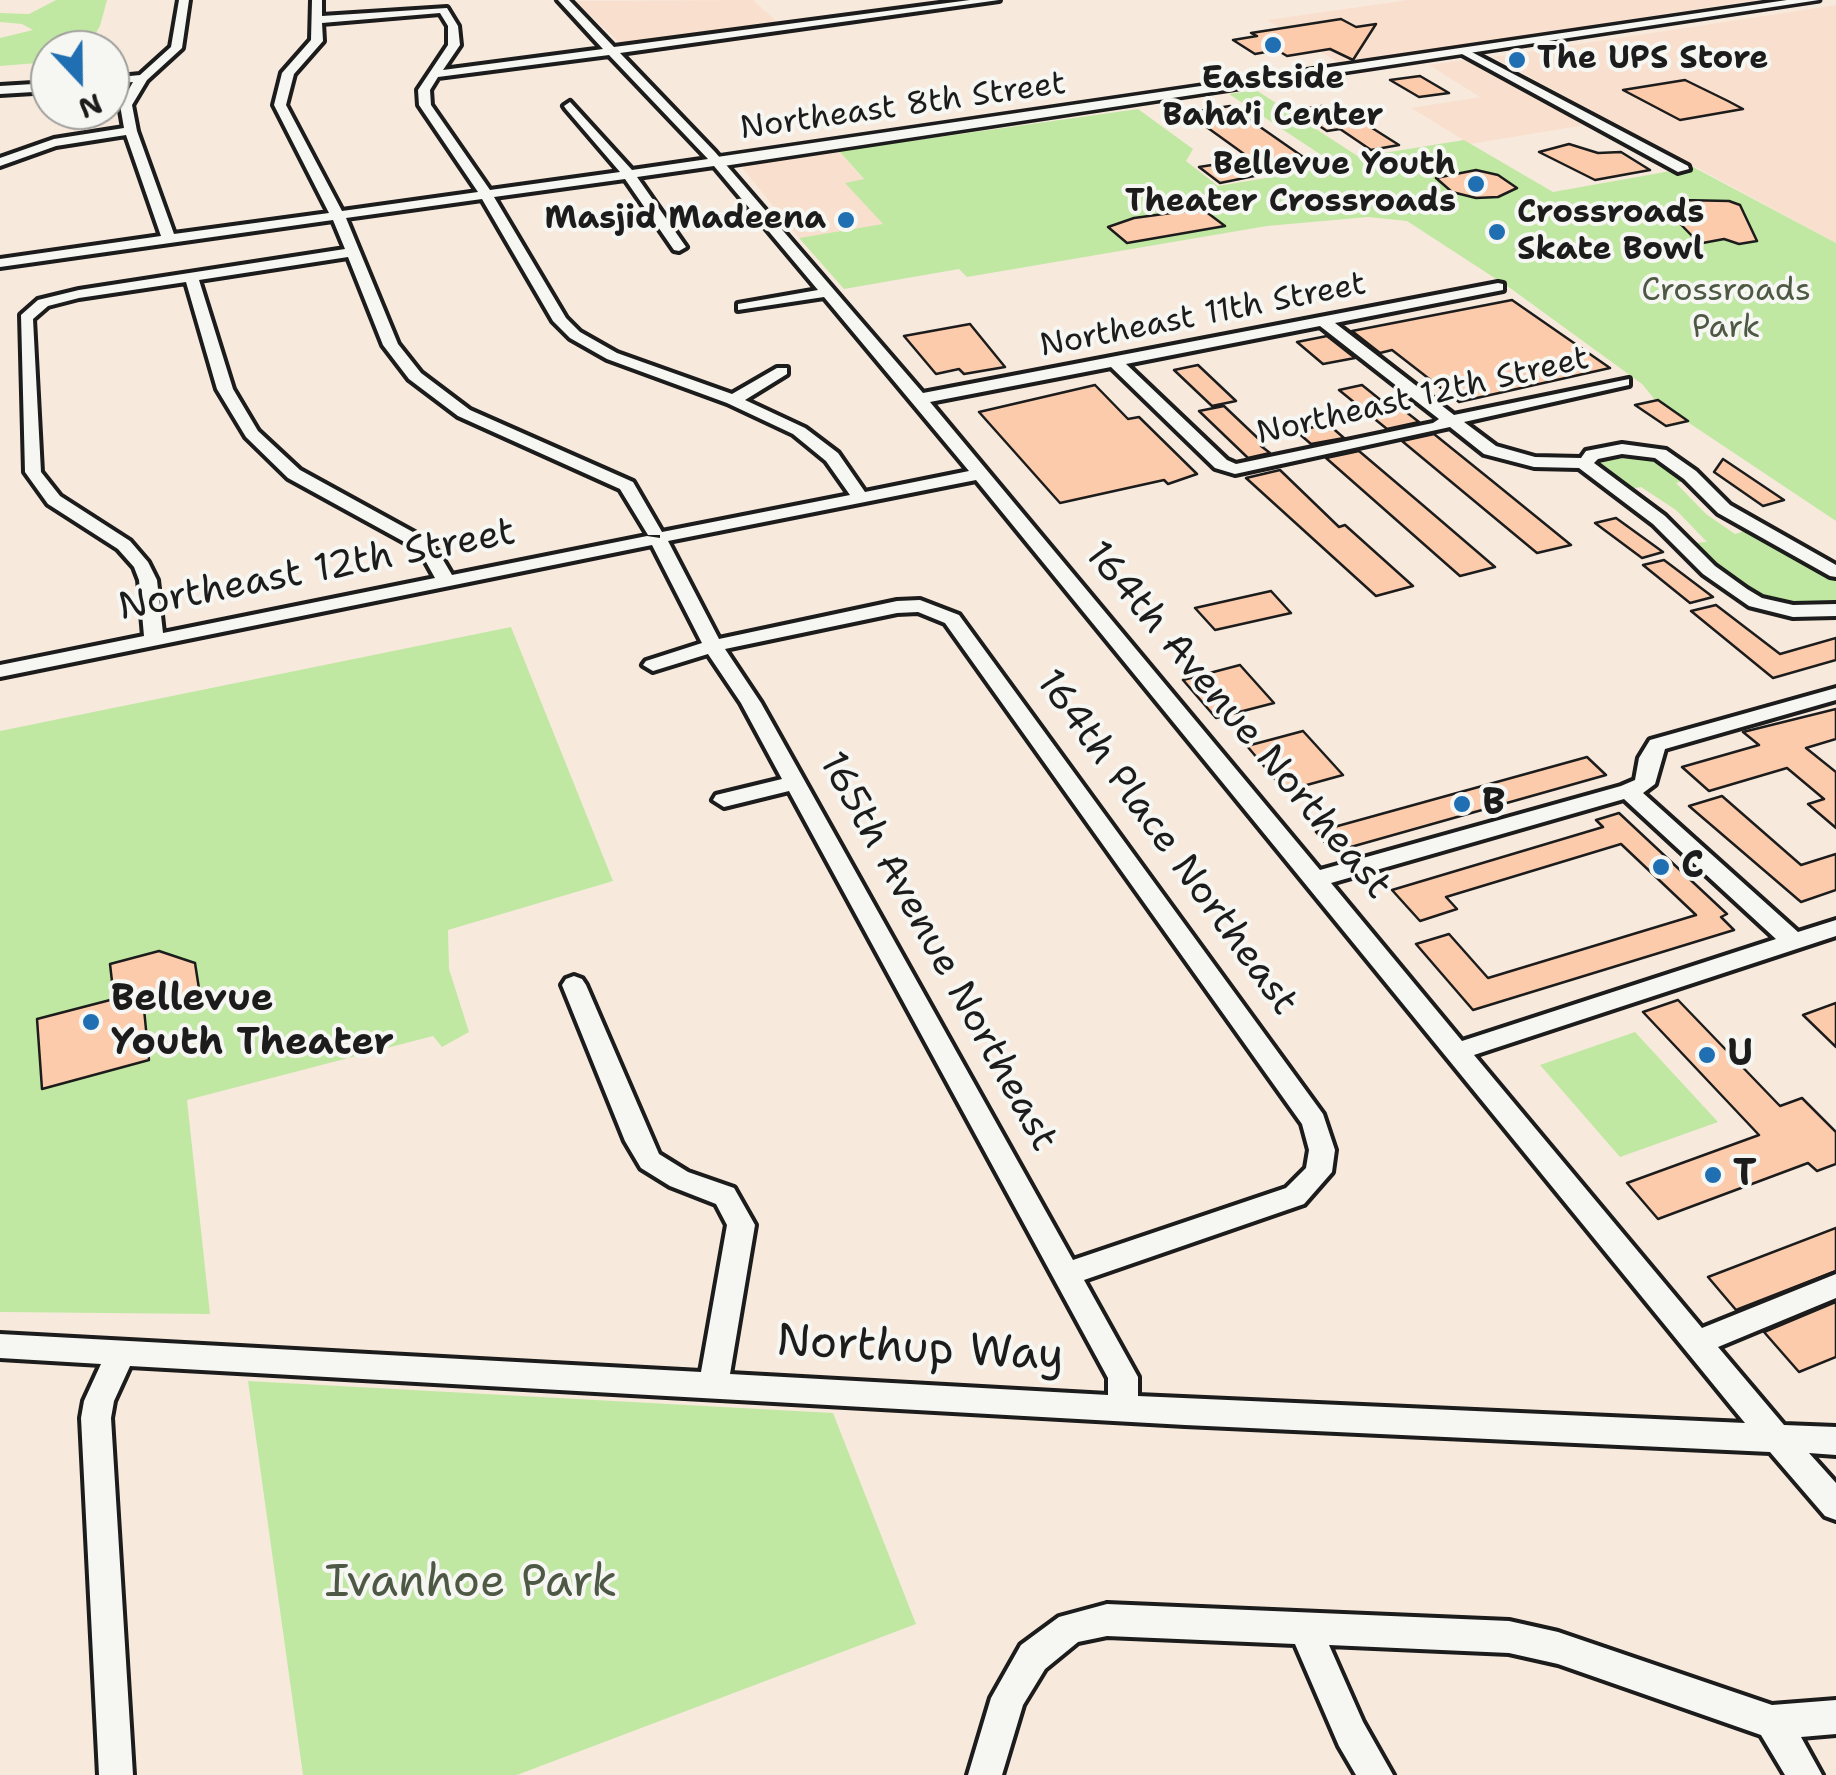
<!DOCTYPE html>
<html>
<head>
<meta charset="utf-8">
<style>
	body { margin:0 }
	#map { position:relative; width:1836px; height:1775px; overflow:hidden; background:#f8e9dd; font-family:"Shantell Sans",sans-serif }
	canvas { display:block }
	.north { position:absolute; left:30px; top:30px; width:100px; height:100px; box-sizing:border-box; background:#f6f6f2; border:2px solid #9f9f9c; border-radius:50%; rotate:158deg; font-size:28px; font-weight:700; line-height:40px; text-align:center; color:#1c1c1c }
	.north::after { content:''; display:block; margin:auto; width:35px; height:45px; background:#1f6fb2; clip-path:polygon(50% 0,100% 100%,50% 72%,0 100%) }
</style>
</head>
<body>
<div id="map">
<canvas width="1836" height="1775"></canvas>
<div class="north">N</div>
</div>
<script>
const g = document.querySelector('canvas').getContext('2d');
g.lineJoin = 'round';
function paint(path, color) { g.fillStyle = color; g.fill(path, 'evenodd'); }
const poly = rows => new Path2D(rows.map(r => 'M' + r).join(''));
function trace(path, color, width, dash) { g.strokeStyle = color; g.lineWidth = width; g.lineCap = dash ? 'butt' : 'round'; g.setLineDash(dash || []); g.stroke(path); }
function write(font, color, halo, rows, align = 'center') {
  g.font = font + ' "Shantell Sans",sans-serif'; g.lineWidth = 8; g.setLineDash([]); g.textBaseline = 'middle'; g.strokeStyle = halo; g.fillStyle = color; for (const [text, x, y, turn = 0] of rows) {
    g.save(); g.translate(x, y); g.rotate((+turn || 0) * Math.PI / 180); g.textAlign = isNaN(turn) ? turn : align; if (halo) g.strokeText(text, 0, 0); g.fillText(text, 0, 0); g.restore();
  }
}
const built = poly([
	[753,0,783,27,624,47,575,1],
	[1408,0,1756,0,1341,64,1267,20],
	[1836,5,1836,243,1493,57],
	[1462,60,1481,66,1592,124,1470,144,1411,108,1480,97,1429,65],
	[839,151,864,180,846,183,884,225,799,238,743,169,745,165]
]);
const green = poly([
	[56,0,107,0,100,26,86,50,50,50,50,62,0,66,0,38,33,30,22,24,0,22,0,13,29,14],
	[1256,90,1359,157,1464,140,1553,192,1693,167,1836,243,1836,521,1656,401,1642,384,1510,288,1407,221,1368,217,1267,226,967,277,959,269,844,289,799,238,883,224,845,183,864,179,839,151,1138,109,1193,149,1186,161,1218,186,1338,166,1229,94],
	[1641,456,1668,463,1688,480,1676,483,1706,514,1735,534,1748,530,1826,571,1836,581,1836,603,1824,607,1801,607,1765,600,1745,591,1695,548,1692,543,1707,542,1676,510,1641,487,1629,489,1599,469,1602,461],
	[511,627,613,881,448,930,449,969,469,1032,442,1047,433,1036,187,1100,210,1314,0,1312,0,731],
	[1635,1032,1718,1122,1620,1157,1540,1065],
	[248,1381,833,1413,916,1624,517,1775,303,1775]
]);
const building = poly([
	[1341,19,1356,27,1376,24,1353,60,1330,49,1287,56,1277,50,1255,54,1233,40,1257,36,1251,33,1341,19],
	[1420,76,1449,93,1419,97,1390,80,1420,76],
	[1685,80,1728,101,1743,109,1680,120,1623,90,1685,80],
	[1230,106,1309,161,1313,164,1220,183,1199,167,1251,159,1201,123,1212,121,1198,111,1230,106],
	[1322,106,1349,123,1361,121,1399,145,1371,150,1340,129,1327,131,1295,110,1322,106],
	[1569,144,1598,153,1621,152,1650,170,1595,180,1539,152,1569,144],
	[1476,170,1498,175,1517,188,1498,197,1476,198,1452,192,1436,178,1476,170],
	[1681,200,1729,201,1740,205,1757,241,1739,244,1724,239,1692,245,1693,237,1665,208,1685,209,1681,200],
	[1186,211,1205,211,1225,226,1127,243,1108,227,1134,218,1186,211],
	[1512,300,1610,368,1459,402,1392,350,1380,353,1352,331,1512,300],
	[970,324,1005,367,964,374,959,369,936,374,904,336,970,324],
	[1327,336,1355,358,1323,364,1297,342,1327,336],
	[1198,365,1236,401,1212,406,1174,370,1198,365],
	[1095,385,1128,419,1139,417,1197,474,1168,484,1164,480,1060,503,979,412,1095,385],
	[1362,385,1393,410,1401,408,1419,422,1387,429,1339,390,1362,385],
	[1658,400,1688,421,1666,426,1635,405,1658,400],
	[1224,406,1265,445,1261,446,1270,453,1248,458,1199,411,1224,406],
	[1328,424,1344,438,1311,444,1296,431,1328,424],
	[1434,434,1491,480,1571,545,1537,553,1402,441,1434,434],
	[1359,451,1425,507,1495,567,1460,576,1326,458,1359,451],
	[1723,459,1784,500,1763,506,1714,472,1723,459],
	[1280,470,1339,527,1345,525,1413,586,1376,596,1246,478,1280,470],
	[1616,518,1663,552,1642,558,1595,523,1616,518],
	[1664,560,1713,597,1690,603,1643,565,1664,560],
	[1271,591,1291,613,1215,630,1195,608,1271,591],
	[1716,605,1780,654,1836,638,1836,660,1773,678,1691,611,1716,605],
	[1240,665,1274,703,1216,718,1183,680,1240,665],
	[1836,709,1836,739,1806,748,1836,772,1836,828,1808,804,1824,799,1787,768,1709,791,1682,767,1759,745,1743,732,1836,709],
	[1303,731,1343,775,1285,791,1247,746,1303,731],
	[1587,757,1606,775,1333,852,1316,832,1587,757],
	[1722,796,1801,865,1836,854,1836,890,1801,902,1689,806,1722,796],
	[1619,813,1727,914,1721,917,1734,930,1473,1010,1416,944,1449,934,1488,978,1696,915,1621,844,1446,897,1457,909,1420,921,1392,890,1603,827,1596,820,1619,813],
	[159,951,195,963,200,995,144,1009,149,1060,42,1089,37,1019,114,999,110,964,159,951],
	[1678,1000,1780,1106,1802,1098,1836,1132,1836,1164,1817,1171,1808,1163,1658,1219,1627,1183,1759,1135,1643,1012,1678,1000],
	[1836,1003,1836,1047,1803,1015,1836,1003],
	[1836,1228,1836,1271,1736,1310,1708,1277,1836,1228],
	[1836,1302,1836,1357,1799,1372,1764,1332,1836,1302]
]);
const minor = poly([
	[179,0,189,0,182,48,147,80,132,105,137,131,174,234,329,213,274,105,282,73,311,40,312,0,322,0,322,16,447,8,458,26,460,45,443,70,603,49,558,0,569,0,614,47,970,0,999,0,620,53,715,152,923,393,1498,283,1503,284,1503,290,1335,323,1454,415,1629,379,1629,385,1464,422,1496,446,1535,457,1581,458,1586,451,1622,444,1666,450,1696,471,1730,505,1836,565,1836,577,1830,576,1718,513,1684,479,1655,458,1622,454,1598,459,1594,463,1665,516,1715,566,1747,589,1762,598,1793,605,1836,604,1836,616,1793,617,1749,606,1703,574,1653,524,1579,468,1534,467,1484,454,1450,427,1235,474,1215,468,1111,367,930,402,1320,870,1621,786,1635,780,1639,758,1650,740,1836,688,1836,700,1665,749,1655,784,1643,793,1798,932,1836,920,1836,936,1474,1055,1702,1328,1836,1274,1836,1298,1718,1347,1784,1425,1836,1427,1836,1455,1809,1453,1836,1483,1836,1520,1825,1516,1770,1452,1185,1425,130,1366,114,1401,111,1418,133,1775,99,1775,81,1418,84,1401,101,1364,0,1358,0,1334,701,1372,727,1225,716,1204,670,1186,641,1168,625,1141,562,985,566,979,574,976,582,979,586,985,659,1154,688,1172,734,1188,755,1225,730,1374,1108,1395,1108,1378,789,791,724,807,713,800,716,795,782,779,741,703,708,654,653,671,643,665,646,661,702,643,652,545,0,677,0,665,144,636,139,580,134,567,118,549,48,504,25,472,21,315,38,300,79,290,345,249,333,220,0,267,0,259,161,236,126,135,56,146,0,166,0,158,54,139,124,128,120,105,133,82,110,84,110,78,140,75,171,47,179,0],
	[440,13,448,26,448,45,418,90,419,105,478,192,342,211,286,105,294,74,323,41,322,23,440,13],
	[609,55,708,159,632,170,570,102,564,106,566,109,620,172,490,190,431,105,430,90,438,77,609,55],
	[714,166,818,290,738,304,738,310,824,297,969,471,865,492,838,453,805,428,745,400,787,374,787,368,777,368,732,394,617,353,580,332,566,318,494,197,625,179,674,250,679,251,686,247,637,177,714,166],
	[482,199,553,321,570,338,607,359,727,403,793,434,826,461,850,495,662,532,633,482,470,410,421,373,398,344,346,218,482,199],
	[348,257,383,345,409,379,458,416,620,489,648,535,660,535,660,538,647,536,452,575,439,553,422,537,300,470,258,431,233,389,199,280,348,257],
	[186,282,217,389,246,437,288,478,410,545,425,560,435,578,163,633,157,580,148,562,130,541,60,496,41,472,33,319,48,306,79,298,186,282],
	[1320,326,1439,419,1433,423,1236,464,1227,460,1126,364,1320,326],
	[976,480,1731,1406,1745,1423,1138,1396,1138,1377,1084,1280,1304,1204,1332,1172,1335,1150,1323,1114,959,615,920,600,897,601,719,639,668,541,976,480],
	[918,612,945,623,1302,1124,1309,1150,1306,1168,1286,1188,1073,1260,761,703,725,649,897,613,918,612],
	[1624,799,1776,939,1462,1041,1331,883,1624,799],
	[1466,49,1688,166,1689,169,1678,172,1462,54,1466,49],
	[50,83,50,91,0,94,0,86,50,83],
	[1107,1604,1509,1621,1558,1632,1772,1705,1836,1700,1836,1734,1801,1737,1822,1775,1785,1775,1761,1735,1558,1664,1509,1653,1329,1645,1363,1722,1393,1775,1356,1775,1339,1746,1295,1644,1107,1636,1078,1642,1045,1669,1023,1705,1002,1775,968,1775,991,1698,1021,1645,1059,1617,1107,1604]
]);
const major = poly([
	[1787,0,1819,0,717,167,709,162,717,157,1787,0]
]);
const markers = [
	[1273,45,10,"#1f6fb2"],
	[1517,60,10,"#1f6fb2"],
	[1476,184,10,"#1f6fb2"],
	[846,220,10,"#1f6fb2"],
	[1497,232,10,"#1f6fb2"],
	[1462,804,10,"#1f6fb2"],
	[1661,867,10,"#1f6fb2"],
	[91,1022,10,"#1f6fb2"],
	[1707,1055,10,"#1f6fb2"],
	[1713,1175,10,"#1f6fb2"]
];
const farPoinames = [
	["The UPS Store",1537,60],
	["Eastside",1273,80,"center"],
	["Baha'i Center",1273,117,"center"],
	["Bellevue Youth",1456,166,"right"],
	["Theater Crossroads",1456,203,"right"],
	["Crossroads",1517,214],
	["Skate Bowl",1517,251],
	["Masjid Madeena",826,220,"right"]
];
const farStreetnames = [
	["Northeast 8th Street",903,107,-8],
	["Northeast 11th Street",1203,316,-11],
	["Northeast 12th Street",1423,397,-13]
];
const farParknames = [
	["Crossroads",1726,292],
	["Park",1726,329]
];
const streetNames = [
	["Northeast 12th Street",317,571,-11],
	["164th Avenue Northeast",1237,721,50],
	["164th Place Northeast",1166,843,54],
	["165th Avenue Northeast",937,952,61]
];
const poiNames = [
	["B",1482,804],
	["C",1681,867],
	["Bellevue",111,1000],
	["Youth Theater",111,1044],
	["U",1727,1055],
	["T",1733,1175]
];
const nearStreetnames = [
	["Northup Way",920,1350,3]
];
const nearParknames = [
	["Ivanhoe Park",471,1584]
];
paint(built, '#f9e0ce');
paint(green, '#c0e8a3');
paint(building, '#fccbac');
trace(building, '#1c1c1c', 2.5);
trace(minor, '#1c1c1c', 8);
trace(major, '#1c1c1c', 7);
paint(minor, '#f6f6f2');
paint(major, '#f6f6f2');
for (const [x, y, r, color] of markers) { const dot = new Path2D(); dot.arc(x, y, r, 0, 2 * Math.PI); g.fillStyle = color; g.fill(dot); trace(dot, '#f6f6f2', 4); }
write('bold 32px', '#1c1c1c', '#f6f6f2', farPoinames, 'left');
write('32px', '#1c1c1c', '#f6f6f2', farStreetnames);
write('32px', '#4d5944', '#f6f6f2', farParknames);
write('38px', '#1c1c1c', '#f6f6f2', streetNames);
write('bold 38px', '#1c1c1c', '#f6f6f2', poiNames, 'left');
write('45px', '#1c1c1c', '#f6f6f2', nearStreetnames);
write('45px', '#4d5944', '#f6f6f2', nearParknames);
</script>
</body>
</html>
